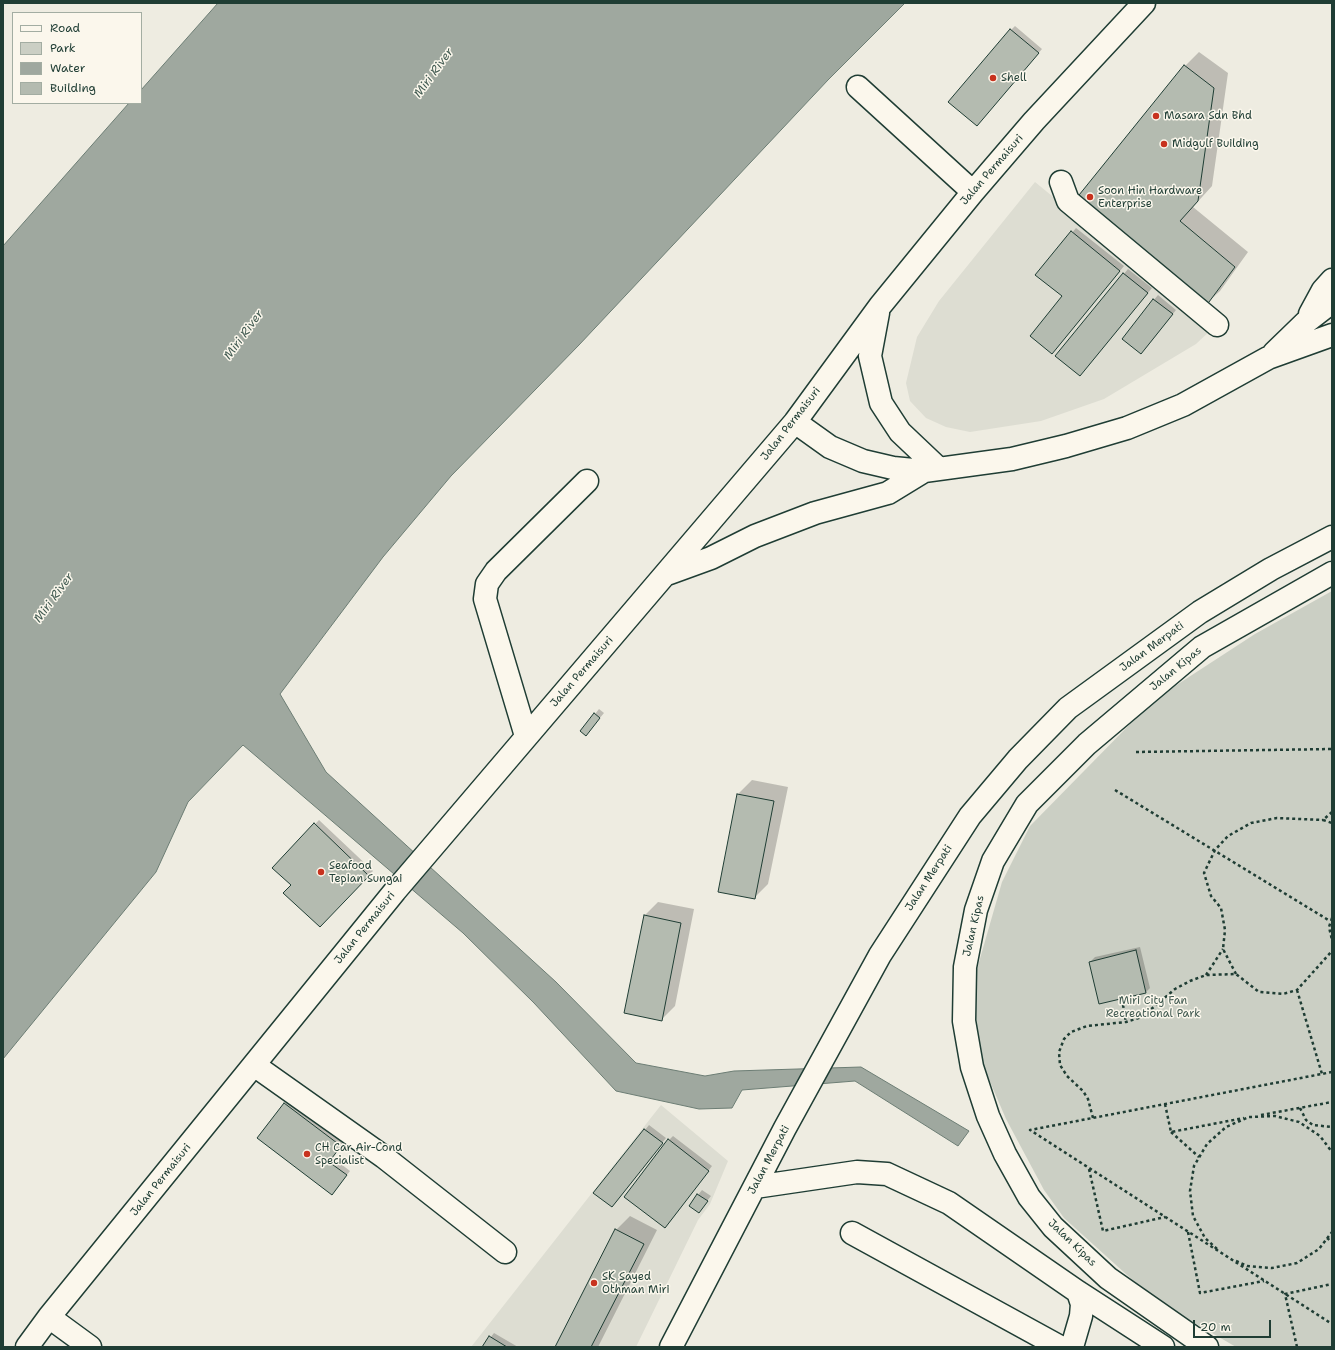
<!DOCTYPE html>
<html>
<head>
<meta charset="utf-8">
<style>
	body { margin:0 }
	#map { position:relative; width:1335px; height:1350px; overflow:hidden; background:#eeece1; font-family:"Shantell Sans",sans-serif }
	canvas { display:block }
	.frame { position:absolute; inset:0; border:4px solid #1f3d34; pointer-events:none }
	.legend { position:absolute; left:12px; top:12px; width:130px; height:92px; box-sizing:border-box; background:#fbf7ec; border:1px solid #a3ada2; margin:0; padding:5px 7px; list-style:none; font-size:12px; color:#1f3d34 }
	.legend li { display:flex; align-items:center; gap:8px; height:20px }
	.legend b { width:20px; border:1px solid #a3ada2 }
	.scale { position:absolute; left:1193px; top:1320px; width:78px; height:18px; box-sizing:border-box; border:2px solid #1f3d34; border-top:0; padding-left:5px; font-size:12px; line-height:14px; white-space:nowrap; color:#1f3d34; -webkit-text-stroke:3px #fbf7ec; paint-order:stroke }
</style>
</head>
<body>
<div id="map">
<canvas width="1335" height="1350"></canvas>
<div class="frame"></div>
<ul class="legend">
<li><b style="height:5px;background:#fbf7ec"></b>Road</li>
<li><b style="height:11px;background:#cbcfc4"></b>Park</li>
<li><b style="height:11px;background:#9fa89f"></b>Water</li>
<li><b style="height:11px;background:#b4bbb0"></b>Building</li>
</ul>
<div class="scale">20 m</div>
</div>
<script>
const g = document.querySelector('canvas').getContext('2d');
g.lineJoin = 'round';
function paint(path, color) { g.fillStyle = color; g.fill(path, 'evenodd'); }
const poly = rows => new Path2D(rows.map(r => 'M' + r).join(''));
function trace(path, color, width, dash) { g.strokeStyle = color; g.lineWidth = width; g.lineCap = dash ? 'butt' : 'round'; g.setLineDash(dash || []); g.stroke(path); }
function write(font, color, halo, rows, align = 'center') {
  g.font = font + ' "Shantell Sans",sans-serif'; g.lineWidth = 3; g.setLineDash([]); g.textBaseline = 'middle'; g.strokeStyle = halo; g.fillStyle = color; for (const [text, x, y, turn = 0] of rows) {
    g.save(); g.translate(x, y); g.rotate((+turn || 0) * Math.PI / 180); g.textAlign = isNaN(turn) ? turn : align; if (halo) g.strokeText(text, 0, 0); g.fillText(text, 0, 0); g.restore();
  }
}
const built = poly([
	[1035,182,1213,328,1196,344,1104,399,1041,421,970,432,946,427,926,418,910,401,906,383,917,337,939,301],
	[661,1105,728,1161,710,1204,698,1220,636,1347,471,1347]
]);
const green = poly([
	[1332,591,1332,1347,1236,1347,1181,1315,1137,1284,1064,1218,1044,1190,1006,1119,982,1063,974,1034,973,999,977,969,1002,882,1030,826,1135,719,1172,688,1255,634]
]);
const water = poly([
	[218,3,905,3,828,80,579,345,451,476,383,557,280,694,326,772,556,982,636,1063,705,1076,734,1071,861,1067,969,1131,958,1146,855,1081,742,1090,732,1108,699,1109,616,1091,534,1003,463,933,243,745,188,802,156,872,3,1059,3,246,129,103,141,103,141,90,218,3]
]);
const shadow = poly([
	[1015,26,1042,49,981,121,1011,30],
	[1199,52,1228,73,1212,186,1193,207,1248,252,1220,291,1206,304,1077,200,1185,66],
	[1076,228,1124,266,1056,349,1063,296,1037,275],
	[1128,269,1152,288,1084,371,1056,356],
	[1158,295,1176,310,1146,348,1123,338],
	[599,709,604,713,590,730,595,714],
	[752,780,788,787,768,884,754,898,738,794],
	[319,820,373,871,320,926,292,885,273,868],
	[658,902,694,909,675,1006,661,1020,644,916],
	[1140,947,1150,988,1146,992,1090,962,1095,957],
	[289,1099,344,1141,332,1157,350,1171,336,1189,258,1137],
	[649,1125,666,1138,616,1202,594,1193],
	[673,1136,712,1166,669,1223,669,1140],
	[702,1190,711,1196,699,1211,690,1205],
	[630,1216,657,1230,598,1347,556,1347,616,1230],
	[494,1333,518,1347,483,1347]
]);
const building = poly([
	[1010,29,1039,53,977,126,948,102,1010,29],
	[1184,65,1214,88,1198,201,1180,221,1235,267,1206,306,1075,200,1184,65],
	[1071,231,1120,271,1052,354,1030,336,1062,296,1035,275,1071,231],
	[1123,273,1148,293,1080,376,1055,356,1123,273],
	[1153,299,1173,314,1141,354,1122,339,1153,299],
	[594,713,600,718,586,736,580,731,594,713],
	[737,794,774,801,755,899,718,892,737,794],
	[314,823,369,876,320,927,283,893,291,885,272,868,314,823],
	[644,915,681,923,662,1021,624,1013,644,915],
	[1136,950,1146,993,1099,1004,1089,962,1136,950],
	[284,1103,341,1146,329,1162,347,1175,332,1195,257,1138,284,1103],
	[644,1129,663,1143,612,1207,593,1193,644,1129],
	[668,1139,709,1171,665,1228,624,1197,668,1139],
	[697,1194,708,1201,699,1213,689,1206,697,1194],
	[615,1229,644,1244,591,1347,555,1347,615,1229],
	[489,1336,507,1347,482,1347,489,1336]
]);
const path = poly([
	[1136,752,1332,749],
	[1115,790,1330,921],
	[1332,812,1323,820,1332,823],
	[1332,918,1329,927,1332,940],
	[1236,974,1223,949,1225,930,1221,908,1211,896,1204,873,1215,850,1228,836,1251,823,1277,818,1323,820],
	[1206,975,1223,949],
	[1297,990,1322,1074],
	[1122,999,1126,1022],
	[1332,1072,1030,1130,1332,1324],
	[1165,1104,1171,1132,1244,1118],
	[1300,1108,1306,1120,1313,1125,1332,1127],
	[1261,1115,1332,1102],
	[1093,1118,1088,1099,1083,1091,1067,1076,1060,1065,1059,1052,1064,1039,1071,1032,1087,1026,1126,1022,1142,1017,1175,989,1190,981,1206,975,1236,974,1259,992,1283,994,1297,990,1332,951],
	[1171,1132,1199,1157],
	[1089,1169,1103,1231,1165,1217],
	[1188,1232,1200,1293,1264,1281],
	[1327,1238,1332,1242],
	[1217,1249,1205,1238,1193,1216,1190,1191,1194,1166,1207,1144,1226,1127,1249,1117,1275,1116,1299,1122,1320,1136,1332,1152],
	[1236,1261,1247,1266,1272,1268,1297,1263,1319,1249,1332,1232],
	[1297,1347,1285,1294,1332,1284]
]);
const minor = poly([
	[858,87,973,192],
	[1061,182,1068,201,1217,325],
	[878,313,870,356,881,403,900,432,938,468],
	[1310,314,1323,290,1332,280],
	[1274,353,1306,322,1332,302],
	[795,422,830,447,863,461,893,468,924,471,1012,459,1066,446,1127,428,1183,405,1268,358,1332,335],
	[667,574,711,558,755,536,815,513,888,493,924,471],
	[526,736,485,599,487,584,496,571,587,481],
	[254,1065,384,1157,505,1252],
	[755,1187,857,1172,887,1174,949,1203,1078,1292,1163,1347],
	[852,1233,1060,1347],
	[49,1317,90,1347],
	[27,1347,49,1317,395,891,795,422,880,306,973,192,1034,121,1144,3],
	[671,1347,785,1128,880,955,970,816,1018,759,1068,708,1200,612,1271,569,1332,537],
	[1072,1347,1081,1316,1082,1304,1078,1292]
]);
const major = poly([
	[1207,1347,1108,1278,1053,1227,1029,1197,1005,1154,988,1116,972,1067,964,1021,965,967,976,910,993,861,1027,804,1087,744,1202,647,1332,573]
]);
const markers = [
	[993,78,4,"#c8321e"],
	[1156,116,4,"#c8321e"],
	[1164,144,4,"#c8321e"],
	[1090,197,4,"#c8321e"],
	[321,872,4,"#c8321e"],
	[307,1154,4,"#c8321e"],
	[594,1283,4,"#c8321e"]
];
const poiNames = [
	["Shell",1001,78],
	["Masara Sdn Bhd",1164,116],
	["Midgulf Building",1172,144],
	["Soon Hin Hardware",1098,191],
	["Enterprise",1098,204],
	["Seafood",329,866],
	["Tepian Sungai",329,879],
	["CH Car Air-Cond",315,1148],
	["Specialist",315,1161],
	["SK Sayed",602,1277],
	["Othman Miri",602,1290]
];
const streetNames = [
	["Jalan Permaisuri",992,170,-49],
	["Jalan Permaisuri",791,424,-52],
	["Jalan Merpati",1152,647,-36],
	["Jalan Kipas",1176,669,-39],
	["Jalan Permaisuri",582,672,-49],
	["Jalan Merpati",929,878,-57],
	["Jalan Kipas",974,926,-77],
	["Jalan Permaisuri",365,928,-51],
	["Jalan Merpati",769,1160,-62],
	["Jalan Permaisuri",161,1180,-51],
	["Jalan Kipas",1072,1243,44]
];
const parkNames = [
	["Miri City Fan",1153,1001],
	["Recreational Park",1153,1014]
];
const waterNames = [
	["Miri River",434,73,-54],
	["Miri River",244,335,-54],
	["Miri River",54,598,-54]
];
paint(built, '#ddddd2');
paint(green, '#cbcfc4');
paint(water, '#9fa89f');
trace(water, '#6c7d74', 1);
paint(shadow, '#0003');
paint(building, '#b4bbb0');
trace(building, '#1f3d34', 1);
trace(minor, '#1f3d34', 25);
trace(major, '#1f3d34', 25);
trace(path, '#1f3d34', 2.5, [3, 3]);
trace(minor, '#fbf7ec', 22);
trace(major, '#fbf7ec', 22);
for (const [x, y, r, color] of markers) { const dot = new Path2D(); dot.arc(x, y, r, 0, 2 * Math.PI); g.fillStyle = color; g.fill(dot); trace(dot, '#fbf7ec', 1.5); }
write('11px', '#1f3d34', '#fbf7ec', poiNames, 'left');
write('11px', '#1f3d34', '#fbf7ec', streetNames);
write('11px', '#415a51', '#fbf7ec', parkNames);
write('italic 12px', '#455d54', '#fbf7ec', waterNames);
</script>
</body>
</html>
